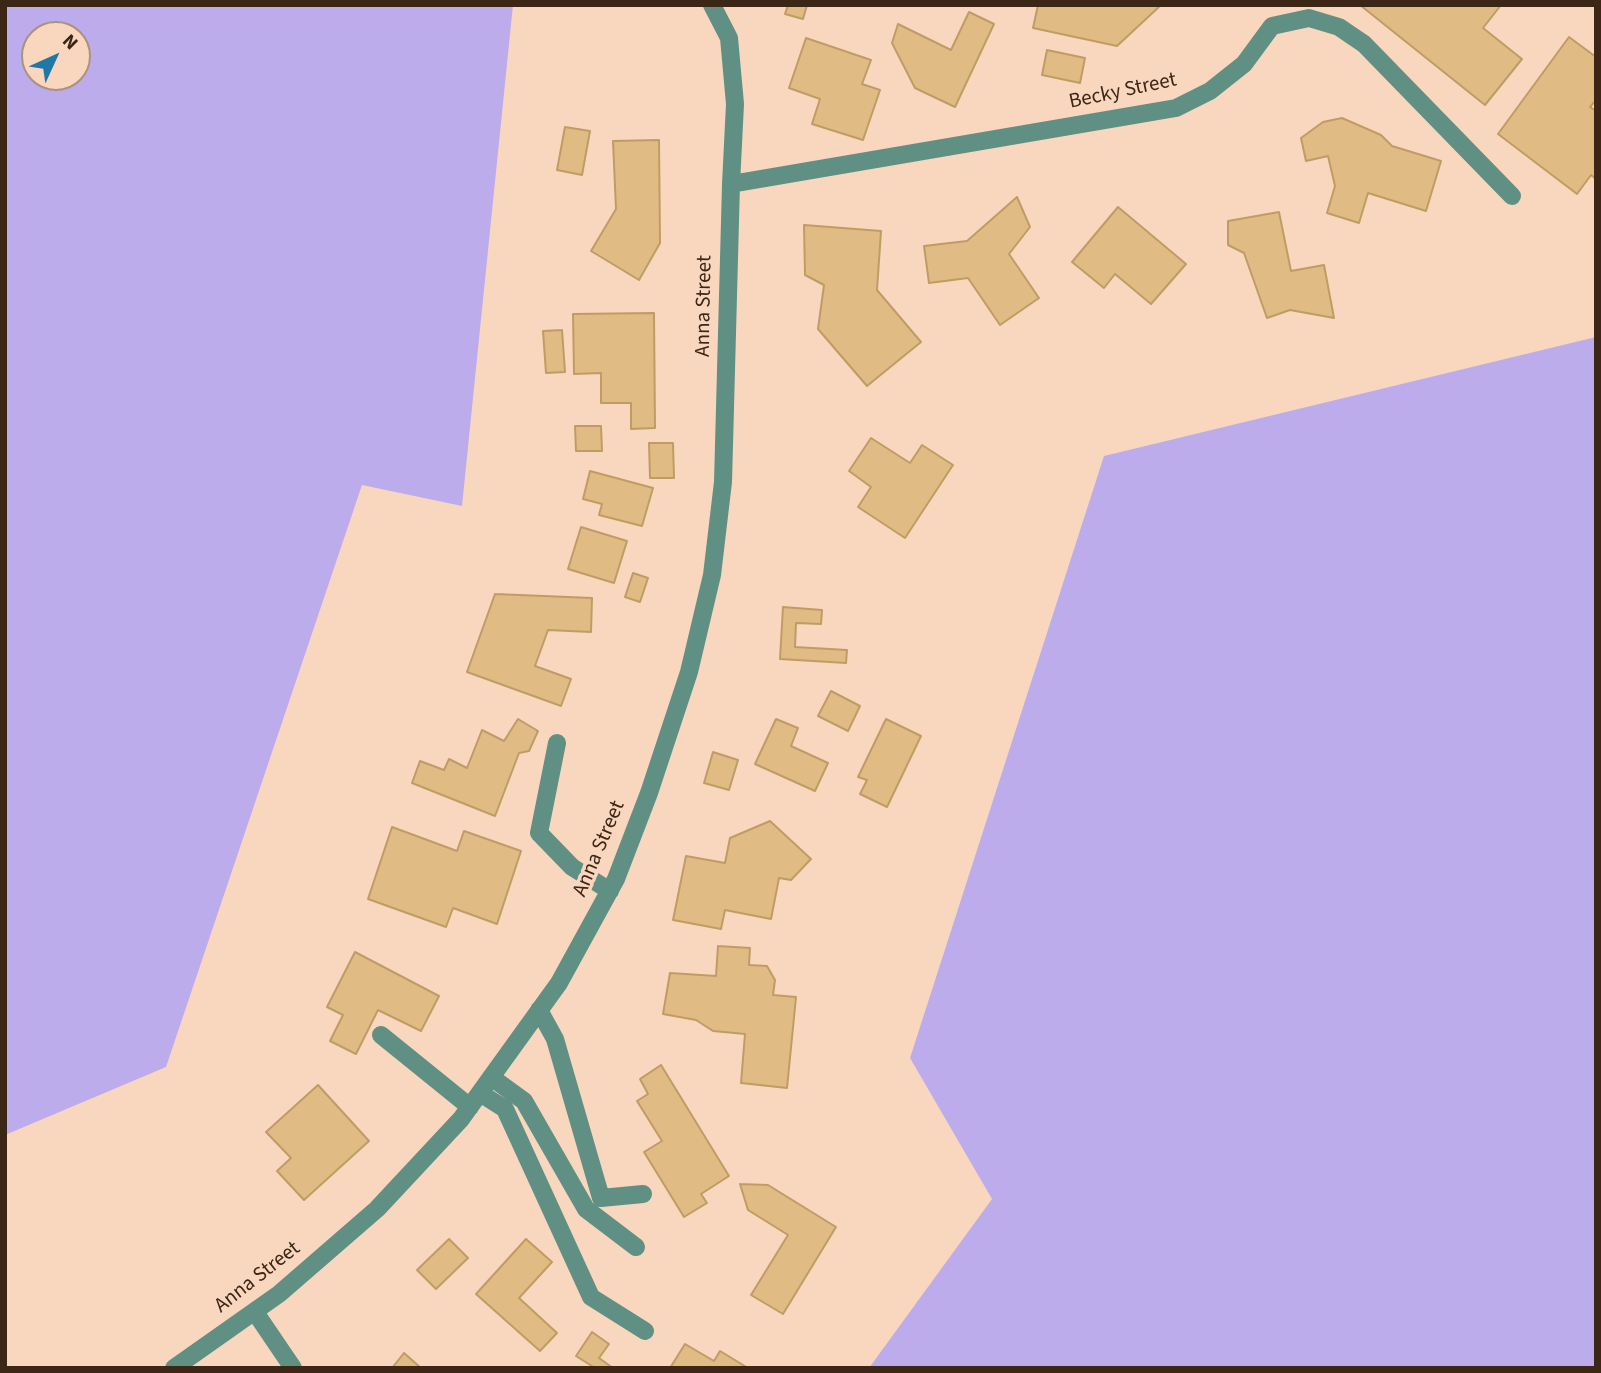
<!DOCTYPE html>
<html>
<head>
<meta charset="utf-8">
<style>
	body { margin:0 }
	#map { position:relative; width:1601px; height:1373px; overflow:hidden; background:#f9d7bf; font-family:"Source Sans 3",sans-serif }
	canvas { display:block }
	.frame { position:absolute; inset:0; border:7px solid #3c2717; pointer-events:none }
	.north { position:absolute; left:21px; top:21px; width:70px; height:70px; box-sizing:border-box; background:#f9d7bf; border:2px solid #ad917c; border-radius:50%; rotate:45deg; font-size:19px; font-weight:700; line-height:28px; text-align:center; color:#3c2717 }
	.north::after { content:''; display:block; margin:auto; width:24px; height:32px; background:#1f79a7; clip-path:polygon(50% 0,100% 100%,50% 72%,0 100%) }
</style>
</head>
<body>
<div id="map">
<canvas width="1601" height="1373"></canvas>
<div class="frame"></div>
<div class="north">N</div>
</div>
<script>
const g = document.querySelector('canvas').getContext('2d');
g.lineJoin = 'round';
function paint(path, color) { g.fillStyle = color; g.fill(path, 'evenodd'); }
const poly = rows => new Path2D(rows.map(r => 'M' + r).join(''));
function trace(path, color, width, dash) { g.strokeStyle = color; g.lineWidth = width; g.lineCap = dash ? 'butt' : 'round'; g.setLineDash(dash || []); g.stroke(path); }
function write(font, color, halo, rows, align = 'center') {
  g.font = font + ' "Source Sans 3",sans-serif'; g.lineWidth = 7; g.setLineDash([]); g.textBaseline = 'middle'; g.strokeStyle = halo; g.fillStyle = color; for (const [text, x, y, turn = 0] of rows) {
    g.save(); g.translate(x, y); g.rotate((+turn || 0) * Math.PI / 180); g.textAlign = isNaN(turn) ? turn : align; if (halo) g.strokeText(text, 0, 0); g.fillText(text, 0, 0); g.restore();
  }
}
const green = poly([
	[5,5,513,5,462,506,362,485,166,1067,5,1135],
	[35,35,77,35,77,77,35,77],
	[1596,337,1596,1368,869,1368,992,1199,910,1058,1104,456]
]);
const building = poly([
	[788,5,807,5,803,19,785,14,788,5],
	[1038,5,1161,5,1117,46,1033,28,1038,5],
	[1360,5,1501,5,1483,28,1522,59,1485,105,1360,5],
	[969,12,994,24,955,107,915,88,892,43,898,24,951,50,969,12],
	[1569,37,1596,57,1596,100,1590,107,1596,111,1596,179,1591,175,1577,194,1498,134,1569,37],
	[806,38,871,60,862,84,880,90,863,140,812,124,820,99,789,88,806,38],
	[1047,50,1085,58,1080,83,1042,75,1047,50],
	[1342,118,1381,135,1392,146,1441,161,1426,211,1368,193,1359,223,1327,213,1335,186,1328,156,1306,161,1301,138,1323,122,1342,118],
	[565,127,590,131,582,175,557,170,565,127],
	[659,140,660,243,639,280,591,251,616,209,613,141,659,140],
	[1017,197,1030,227,1009,254,1039,298,1000,325,968,278,929,283,924,246,967,241,1017,197],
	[1118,207,1186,264,1151,304,1115,274,1104,288,1072,262,1118,207],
	[1279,212,1291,271,1324,265,1334,318,1290,310,1267,318,1244,253,1228,245,1228,221,1279,212],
	[804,225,881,231,877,290,921,342,867,386,818,329,824,285,805,275,804,225],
	[654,313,655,428,631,429,631,403,601,403,601,373,574,374,573,314,654,313],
	[562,330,565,372,546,373,543,331,562,330],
	[575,426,601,426,602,451,576,451,575,426],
	[871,438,910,463,922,445,953,465,905,538,858,507,871,487,849,471,871,438],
	[649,443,673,443,674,478,650,478,649,443],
	[590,471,653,488,642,526,599,515,602,504,583,499,590,471],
	[581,527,627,541,614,583,568,569,581,527],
	[633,573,648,578,640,602,625,597,633,573],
	[495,594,592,598,591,632,548,630,535,666,571,679,561,706,467,672,495,594],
	[783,607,822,610,821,624,796,623,795,647,847,650,846,663,780,659,783,607],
	[831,691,860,706,848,731,818,716,831,691],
	[518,719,538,731,529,751,519,753,495,816,412,783,420,761,444,770,449,759,467,768,482,730,504,741,518,719],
	[776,719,798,728,791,746,828,763,815,791,755,764,776,719],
	[886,719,921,736,887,807,860,794,867,780,858,777,886,719],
	[713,752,738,760,729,790,704,783,713,752],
	[770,821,811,859,791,880,779,878,771,919,725,910,721,929,673,920,686,856,725,863,730,838,770,821],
	[392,827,457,851,464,831,521,851,497,924,453,908,446,927,368,899,392,827],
	[718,946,750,948,749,965,767,966,775,980,773,995,796,997,787,1088,741,1083,745,1034,713,1031,696,1020,663,1014,670,973,716,976,718,946],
	[355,952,439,996,421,1031,378,1010,356,1054,330,1041,343,1015,327,1007,355,952],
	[661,1065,729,1176,701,1194,707,1203,684,1217,644,1152,662,1141,637,1101,648,1094,640,1079,661,1065],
	[318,1085,369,1141,304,1200,277,1171,291,1158,266,1132,318,1085],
	[740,1184,768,1185,836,1227,783,1314,751,1295,788,1235,748,1210,740,1184],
	[449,1239,468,1258,436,1289,417,1270,449,1239],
	[526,1239,552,1262,519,1298,557,1333,540,1351,476,1294,526,1239],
	[592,1332,609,1344,599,1358,613,1368,595,1368,576,1356,592,1332],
	[685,1344,714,1361,720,1351,748,1368,670,1368,685,1344],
	[404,1353,421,1368,392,1368,404,1353]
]);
const minor = poly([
	[731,184,1176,108,1210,91,1244,64,1272,26,1309,18,1339,27,1364,44,1512,196],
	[557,743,539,833,572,867,610,891],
	[539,1010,555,1039,601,1198,643,1194],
	[381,1035,470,1107],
	[491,1077,524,1101,586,1209,636,1247],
	[480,1093,505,1109,591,1297,645,1331],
	[255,1312,293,1368],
	[174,1368,279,1294,377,1209,461,1119,559,983,616,879,649,793,689,672,712,575,723,482,731,184,735,104,729,38,712,5]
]);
const streetNames = [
	["Becky Street",1123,92,-12],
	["Anna Street",705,306,-89],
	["Anna Street",600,849,-67],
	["Anna Street",258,1278,-38]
];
paint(green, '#bdaceb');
paint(building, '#e0bb83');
trace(building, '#c09c65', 2);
trace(minor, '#609084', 18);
write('21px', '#3c2717', '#f9d7bf', streetNames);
</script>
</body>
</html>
